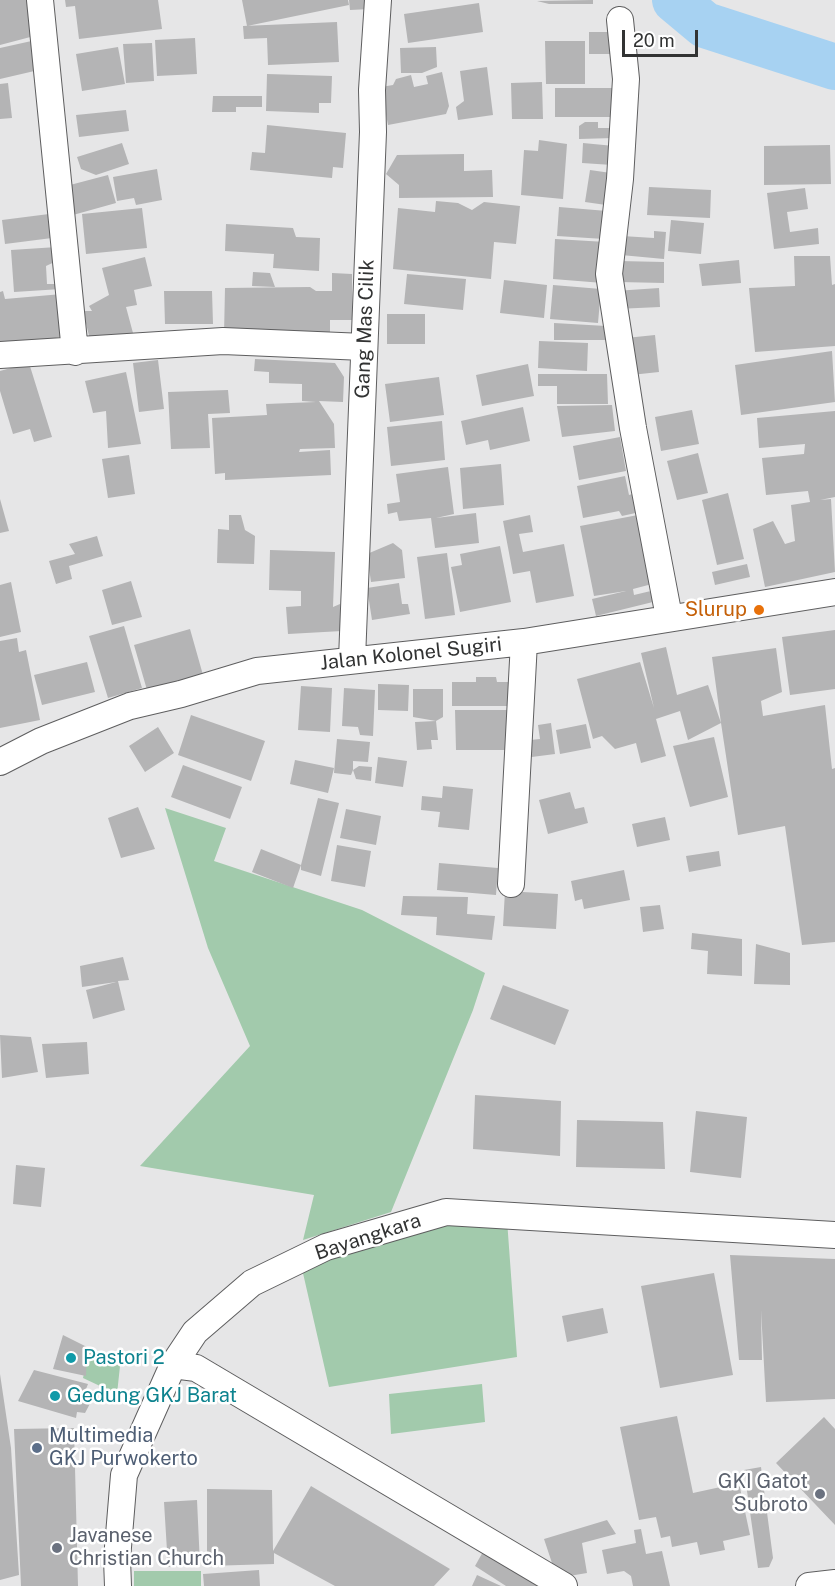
<!DOCTYPE html>
<html>
<head>
<meta charset="utf-8">
<style>
	body { margin:0 }
	#map { position:relative; width:835px; height:1586px; overflow:hidden; background:#e6e6e7; font-family:"Public Sans",sans-serif }
	canvas { display:block }
	.scale { position:absolute; left:622px; top:30px; width:76px; height:27px; box-sizing:border-box; border:3px solid #323333; border-top:0; padding-left:8px; font-size:18px; line-height:21px; white-space:nowrap; color:#323333; -webkit-text-stroke:4px #fff; paint-order:stroke }
</style>
</head>
<body>
<div id="map">
<canvas width="835" height="1586"></canvas>
<div class="scale">20 m</div>
</div>
<script>
const g = document.querySelector('canvas').getContext('2d');
g.lineJoin = 'round';
function paint(path, color) { g.fillStyle = color; g.fill(path, 'evenodd'); }
const poly = rows => new Path2D(rows.map(r => 'M' + r).join(''));
function trace(path, color, width, dash) { g.strokeStyle = color; g.lineWidth = width; g.lineCap = dash ? 'butt' : 'round'; g.setLineDash(dash || []); g.stroke(path); }
function write(font, color, halo, rows, align = 'center') {
  g.font = font + ' "Public Sans",sans-serif'; g.lineWidth = 5; g.setLineDash([]); g.textBaseline = 'middle'; g.strokeStyle = halo; g.fillStyle = color; for (const [text, x, y, turn = 0] of rows) {
    g.save(); g.translate(x, y); g.rotate((+turn || 0) * Math.PI / 180); g.textAlign = isNaN(turn) ? turn : align; if (halo) g.strokeText(text, 0, 0); g.fillText(text, 0, 0); g.restore();
  }
}
const green = poly([
	[165,808,226,828,214,861,362,910,485,973,473,1010,391,1212,303,1240,314,1195,140,1166,250,1046,208,948],
	[486,1209,507,1220,517,1357,329,1387,300,1260],
	[89,1350,120,1366,117,1394,83,1378],
	[482,1384,485,1422,391,1434,389,1394],
	[134,1571,201,1571,201,1586,134,1586]
]);
const river = poly([
	[675,0,705,25,835,67]
]);
const building = poly([
	[0,0,29,0,38,35,0,45],
	[65,0,158,0,162,29,79,39,75,6,66,7],
	[242,0,348,0,349,5,247,26],
	[349,0,370,0,370,9,350,10],
	[593,0,593,4,549,4,537,1],
	[479,3,483,32,408,43,404,14],
	[337,22,339,62,268,65,267,38,244,39,243,26],
	[589,32,613,32,613,54,589,54],
	[195,38,197,74,157,76,155,40],
	[36,40,43,69,0,79,0,48],
	[545,41,585,41,585,84,546,84],
	[152,43,154,81,126,83,123,44],
	[118,47,125,84,82,91,76,54],
	[436,47,437,67,422,73,401,73,400,48],
	[487,67,493,115,458,120,456,107,464,101,460,71],
	[442,72,449,106,446,114,388,125,381,87,393,85,396,79,411,75,414,87,428,84,426,76],
	[267,74,332,76,331,103,319,103,319,113,266,111],
	[542,82,543,119,512,119,511,83],
	[8,83,12,118,0,119,0,84],
	[555,88,616,88,616,117,555,117],
	[213,96,262,96,262,107,236,107,236,112,212,112],
	[126,110,129,131,79,137,76,115],
	[585,122,598,122,598,128,614,128,614,138,579,139,579,126],
	[267,125,346,133,343,168,333,167,332,178,250,170,252,152,265,153],
	[539,140,567,144,563,199,521,195,524,150,538,151],
	[122,143,129,164,96,175,81,169,77,157],
	[583,143,614,146,612,165,582,163],
	[830,145,831,184,764,185,764,146],
	[464,154,464,171,492,170,493,197,399,198,399,185,386,174,397,155],
	[157,169,162,200,136,205,134,198,117,201,113,177],
	[590,170,611,173,606,205,585,202],
	[108,175,116,203,73,215,67,195,73,194,70,185],
	[649,187,711,190,710,218,647,215],
	[805,188,808,209,787,212,790,232,818,228,819,244,774,249,767,193],
	[436,201,458,203,472,210,484,202,520,206,516,244,494,242,491,279,393,269,398,208,435,212],
	[559,207,607,211,604,239,557,236],
	[142,208,147,248,86,254,82,214],
	[49,214,52,238,5,244,2,220],
	[671,220,704,223,701,254,668,251],
	[226,224,293,228,296,237,320,238,319,271,273,268,274,254,225,251],
	[654,231,666,232,664,259,621,255,622,236,654,238],
	[555,239,606,242,603,283,553,279],
	[57,247,63,258,46,266,47,284,60,284,61,289,14,292,11,250],
	[794,256,830,256,832,285,835,284,835,346,755,352,749,288,795,286],
	[145,257,152,286,134,290,137,305,126,307,133,333,91,344,83,311,92,311,89,306,109,295,102,268],
	[739,260,741,283,702,286,699,264],
	[619,261,664,262,664,283,619,282],
	[253,272,270,273,275,287,252,286],
	[332,273,352,274,352,320,330,320,330,336,224,335,225,288,310,287,316,291,332,291],
	[407,274,466,279,463,310,404,304],
	[504,280,547,285,544,318,500,313],
	[553,285,601,289,598,323,550,319],
	[659,288,660,307,616,309,615,291],
	[3,291,5,299,62,294,67,350,0,347,0,292],
	[164,291,212,291,213,324,165,324],
	[387,314,425,314,425,344,387,344],
	[554,323,606,326,607,340,554,340],
	[655,335,659,372,631,375,626,338],
	[539,341,588,343,587,371,538,368],
	[832,351,835,402,741,415,735,365],
	[255,359,335,363,344,377,343,402,319,401,334,424,335,448,300,449,299,452,330,450,331,475,225,480,225,473,215,474,212,418,267,415,266,404,316,402,302,401,302,384,269,383,269,372,254,371],
	[158,360,164,409,139,412,133,363],
	[29,363,52,437,34,442,30,429,13,434,0,391,0,371],
	[528,364,534,396,482,406,476,375],
	[126,372,141,444,108,448,106,411,93,413,85,381],
	[538,374,607,374,608,404,557,404,557,386,538,386],
	[439,377,444,415,390,422,385,384],
	[228,390,230,413,208,414,210,448,171,449,168,392],
	[612,405,615,431,562,437,557,406],
	[523,407,530,441,490,450,488,440,466,445,461,421],
	[692,410,699,444,661,451,655,417],
	[835,411,835,497,820,500,831,499,835,572,765,587,753,529,773,521,785,544,795,541,791,505,810,502,808,491,766,495,762,458,804,454,805,444,759,448,757,418],
	[442,421,445,460,391,466,387,427],
	[620,437,626,471,579,480,573,446],
	[698,453,708,493,677,500,667,461],
	[129,455,135,494,108,498,102,459],
	[501,464,504,505,463,509,460,468],
	[448,467,454,514,436,518,476,513,479,543,435,548,431,518,399,521,397,512,388,514,387,504,400,502,396,474],
	[625,476,629,495,636,493,640,512,622,516,619,511,583,518,577,486],
	[728,493,744,559,717,565,702,500],
	[0,499,9,531,0,533],
	[229,515,241,515,245,530,255,536,254,564,217,563,218,529,229,530],
	[530,515,533,532,519,534,523,552,564,544,574,596,536,603,530,571,513,574,503,521],
	[638,515,652,584,633,589,634,595,655,590,657,601,596,616,592,599,626,591,594,596,580,526],
	[97,536,103,556,69,566,72,579,56,584,49,561,75,554,69,544],
	[393,543,402,550,405,578,371,582,367,554],
	[500,546,511,602,460,612,451,567,462,565,460,554],
	[270,550,335,552,333,607,340,604,342,631,288,634,286,607,301,606,301,591,269,590],
	[447,553,455,615,425,619,417,557],
	[747,564,750,577,715,585,712,572],
	[131,581,142,617,112,625,102,590],
	[11,582,21,632,0,637,0,585],
	[399,583,402,604,408,604,410,614,372,620,367,588],
	[124,626,142,688,108,698,89,636],
	[190,629,203,675,147,690,134,645],
	[835,630,835,689,790,695,782,637],
	[17,638,19,652,26,650,40,720,0,728,0,641],
	[666,647,677,695,708,685,721,723,712,657,776,648,782,692,761,701,763,716,825,705,832,769,835,768,835,942,802,945,785,826,738,835,721,723,688,740,680,711,656,719,666,756,641,763,636,743,615,749,602,736,593,739,577,679,640,662,654,708,641,653],
	[87,662,95,692,42,705,34,675],
	[476,677,496,677,497,682,512,682,512,706,452,706,452,682,476,682],
	[378,684,409,685,408,711,378,710],
	[301,686,332,688,330,732,298,730],
	[344,688,375,690,373,736,360,735,358,727,342,726],
	[413,689,443,689,443,717,436,721,413,717],
	[455,710,513,710,514,750,456,750],
	[191,715,265,741,251,781,178,755],
	[436,721,438,740,431,740,432,749,417,750,415,722],
	[551,723,555,754,524,758,521,741,540,739,538,725],
	[586,724,591,748,560,754,556,730],
	[158,727,174,753,145,772,129,746],
	[714,737,728,797,690,807,673,746],
	[337,739,370,742,368,762,353,761,353,770,359,766,372,767,371,781,356,779,353,770,351,775,334,773],
	[378,757,407,761,403,787,375,783],
	[295,760,334,768,328,793,290,784],
	[183,765,242,787,230,819,171,797],
	[443,786,473,789,469,830,438,827,440,812,421,810,422,796,442,798],
	[570,792,575,809,584,807,588,823,548,834,539,800],
	[318,798,339,803,321,876,301,870,301,865,293,888,252,872,261,849,301,865],
	[138,807,155,849,121,858,108,818],
	[346,809,381,816,376,845,340,838],
	[665,817,670,840,637,847,632,824],
	[337,845,371,851,365,887,331,881],
	[719,851,721,866,689,872,686,856],
	[439,863,498,868,496,895,437,890],
	[624,870,630,900,584,909,582,899,575,901,571,881],
	[505,891,558,894,556,929,503,926],
	[403,896,468,897,467,914,495,916,492,940,436,935,437,917,401,915],
	[660,905,664,929,643,932,640,907],
	[692,933,742,939,742,976,707,974,708,951,691,949],
	[756,944,790,953,790,985,754,984],
	[123,957,129,980,118,981,125,1010,93,1019,86,990,116,982,82,987,80,966],
	[503,985,569,1010,555,1045,490,1019],
	[0,1035,31,1037,38,1072,2,1078],
	[87,1042,89,1074,46,1078,42,1044],
	[475,1095,561,1101,560,1156,473,1149],
	[696,1111,747,1117,741,1178,690,1172],
	[577,1120,663,1122,665,1169,576,1167],
	[16,1165,45,1168,41,1207,13,1204],
	[730,1255,835,1259,835,1399,766,1402,761,1310,762,1360,739,1360],
	[714,1273,733,1375,660,1388,641,1286],
	[603,1308,608,1333,567,1342,562,1316],
	[63,1335,87,1347,86,1376,53,1369],
	[34,1370,88,1384,84,1394,93,1398,85,1413,77,1412,76,1418,18,1401],
	[0,1374,11,1448,19,1575,0,1580],
	[677,1416,693,1493,739,1483,750,1535,723,1541,725,1550,700,1555,697,1542,672,1547,670,1536,661,1538,656,1517,639,1520,620,1427],
	[824,1417,835,1429,835,1525,776,1463],
	[74,1428,78,1586,21,1586,14,1429],
	[761,1467,773,1558,769,1567,758,1568,744,1470],
	[311,1486,450,1569,434,1586,335,1586,274,1553,274,1564,207,1566,207,1489,272,1490,273,1551],
	[197,1500,200,1565,168,1567,164,1502],
	[607,1520,616,1534,582,1543,587,1573,557,1578,544,1539],
	[641,1529,646,1554,662,1551,670,1586,633,1586,631,1576,624,1571,607,1574,602,1550,636,1543,634,1530],
	[484,1550,544,1586,506,1586,475,1566],
	[259,1570,260,1586,204,1586,203,1574],
	[477,1575,501,1586,472,1586]
]);
const minor = poly([
	[40,0,75,352],
	[620,20,626,79,620,179,609,274,633,428,669,617],
	[0,355,223,341,364,347],
	[352,659,373,132,372,90,378,0],
	[0,762,41,741,130,706,181,694,257,671,524,642,835,592],
	[511,884,524,642],
	[173,1365,196,1368,564,1586],
	[118,1586,117,1559,124,1475,173,1365,195,1332,252,1283,326,1247,446,1212,835,1235],
	[809,1586,835,1583]
]);
const markers = [
	[759,610,6,"#e8710a"],
	[71,1358,6,"#0f9aa8"],
	[55,1396,6,"#0f9aa8"],
	[37,1448,6,"#5c6f8a"],
	[820,1494,6,"#6b7280"],
	[57,1548,6,"#6b7280"]
];
const streetNames = [
	["Gang Mas Cilik",365,329,-88],
	["Jalan Kolonel Sugiri",411,654,-6],
	["Bayangkara",368,1237,-18]
];
const foodNames = [
	["Slurup",747,610]
];
const cultureNames = [
	["Pastori 2",83,1358],
	["Gedung GKJ Barat",67,1396]
];
const serviceNames = [
	["Multimedia",49,1436],
	["GKJ Purwokerto",49,1459]
];
const worshipNames = [
	["GKI Gatot",808,1482],
	["Subroto",808,1505],
	["Javanese",69,1536,"left"],
	["Christian Church",69,1559,"left"]
];
paint(green, '#a2caac');
trace(river, '#a7d2f2', 46);
paint(building, '#b4b4b5');
trace(minor, '#5e5e5f', 28);
trace(minor, '#fff', 26);
for (const [x, y, r, color] of markers) { const dot = new Path2D(); dot.arc(x, y, r, 0, 2 * Math.PI); g.fillStyle = color; g.fill(dot); trace(dot, '#fff', 2); }
write('20px', '#323333', '#fff', streetNames);
write('20px', '#c56008', '#fff', foodNames, 'right');
write('20px', '#0d838f', '#fff', cultureNames, 'left');
write('20px', '#4e5e75', '#fff', serviceNames, 'left');
write('20px', '#5b616d', '#fff', worshipNames, 'right');
</script>
</body>
</html>
